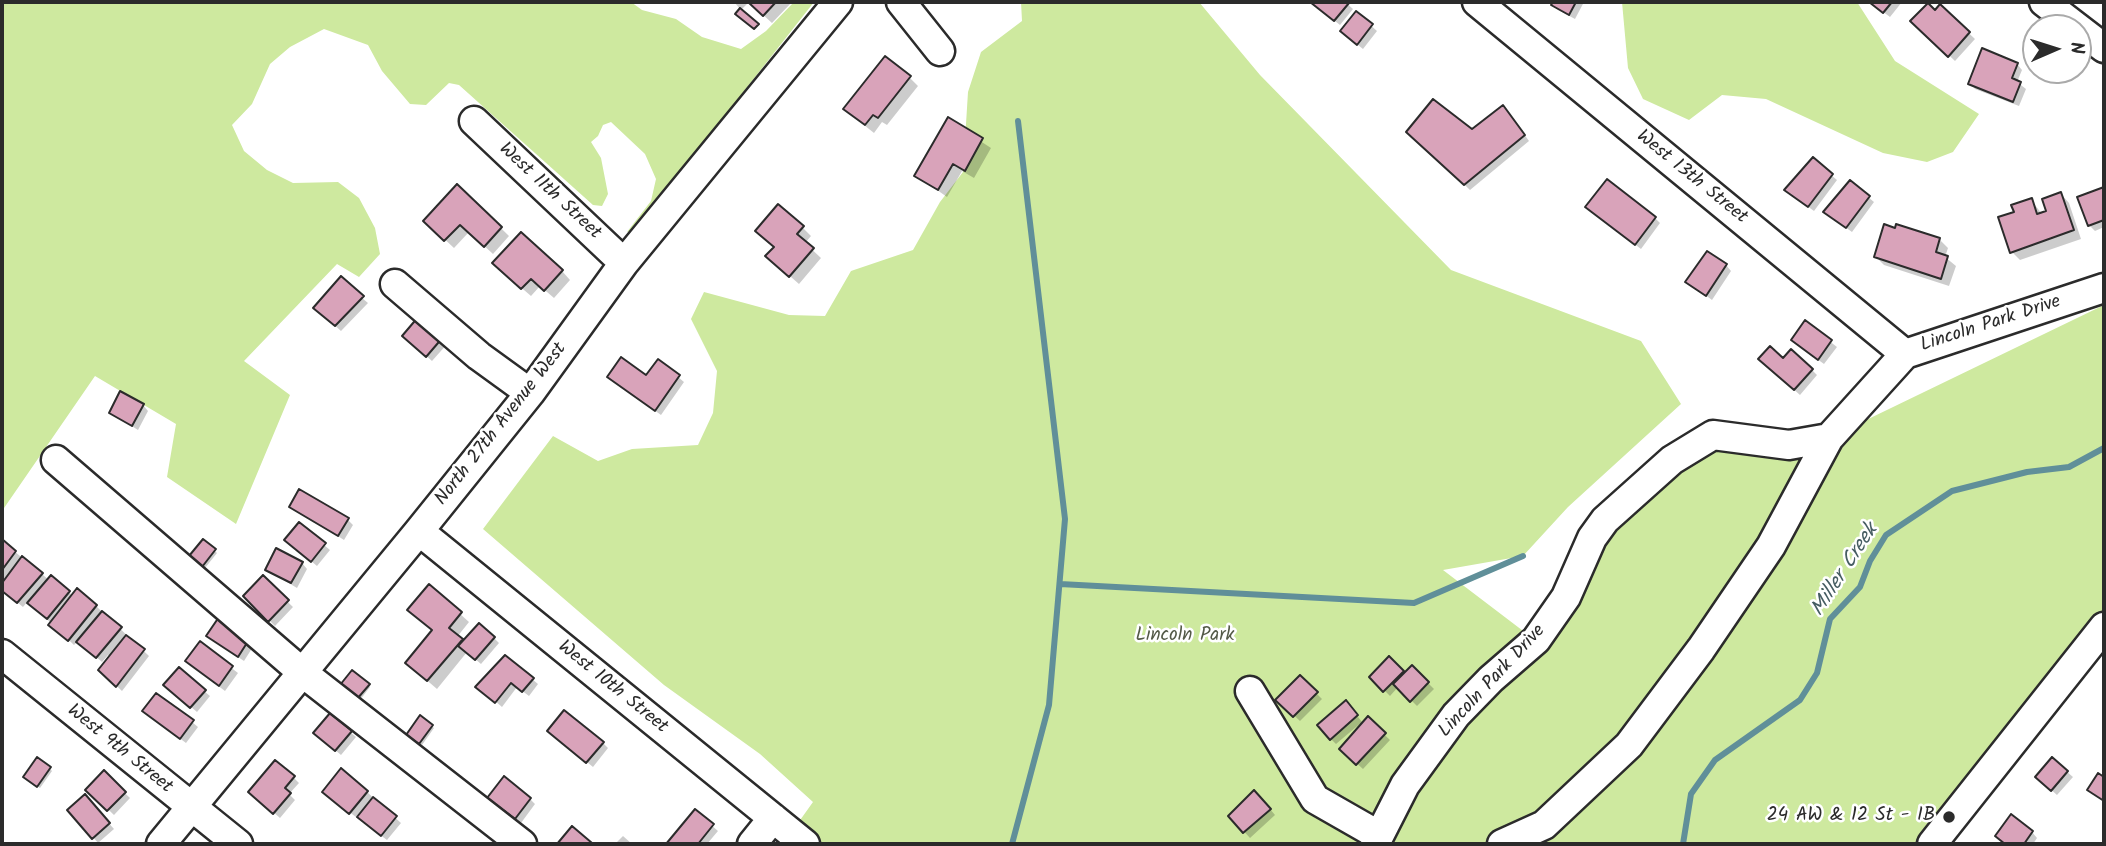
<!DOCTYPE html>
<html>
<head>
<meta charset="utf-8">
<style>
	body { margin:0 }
	#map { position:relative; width:2106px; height:846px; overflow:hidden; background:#fff; font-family:Kalam,sans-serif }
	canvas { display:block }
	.frame { position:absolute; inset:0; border:4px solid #2b2b2b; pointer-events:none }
	.north { position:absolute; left:2022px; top:14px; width:70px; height:70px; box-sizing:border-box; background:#fff; border:2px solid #aaa; border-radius:50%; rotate:87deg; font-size:19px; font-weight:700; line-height:28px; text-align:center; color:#2b2b2b }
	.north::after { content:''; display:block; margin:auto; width:24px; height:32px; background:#2b2b2b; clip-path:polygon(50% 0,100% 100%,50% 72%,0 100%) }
</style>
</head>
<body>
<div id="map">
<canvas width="2106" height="846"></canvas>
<div class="frame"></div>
<div class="north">N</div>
</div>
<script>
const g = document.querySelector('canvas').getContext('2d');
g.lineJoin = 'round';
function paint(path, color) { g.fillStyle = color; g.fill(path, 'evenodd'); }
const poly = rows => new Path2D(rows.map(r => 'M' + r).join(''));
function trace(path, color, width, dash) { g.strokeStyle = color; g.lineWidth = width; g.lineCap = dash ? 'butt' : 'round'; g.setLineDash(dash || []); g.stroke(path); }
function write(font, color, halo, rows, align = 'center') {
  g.font = font + ' Kalam,sans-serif'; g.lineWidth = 5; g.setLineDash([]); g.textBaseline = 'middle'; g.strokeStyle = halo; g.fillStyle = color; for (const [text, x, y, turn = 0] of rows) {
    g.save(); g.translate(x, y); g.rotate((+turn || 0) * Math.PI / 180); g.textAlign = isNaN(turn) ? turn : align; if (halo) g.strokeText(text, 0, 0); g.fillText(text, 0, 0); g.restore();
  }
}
const green = poly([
	[2,2,631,2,642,10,676,19,702,37,741,49,766,31,794,2,814,2,635,230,627,232,651,201,656,179,645,154,611,122,603,125,598,136,591,142,601,158,608,194,602,206,593,205,459,85,449,83,426,105,410,104,382,71,368,45,324,29,290,47,270,64,252,104,232,125,244,151,267,170,293,183,338,182,359,198,375,228,380,254,359,277,337,264,244,361,290,395,236,524,167,477,176,424,95,376,2,511],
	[1021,2,1199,2,1260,75,1451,270,1641,341,1681,404,1568,507,1523,556,1443,570,1535,640,1592,538,1713,435,1829,438,2104,305,2104,627,1932,844,783,844,813,802,760,754,664,685,483,529,553,436,598,461,632,449,698,445,713,413,717,371,691,319,704,292,789,315,825,316,851,271,913,250,940,202,963,172,968,92,981,52,1022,21],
	[1622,2,1857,2,1895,61,1979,114,1953,152,1927,162,1883,153,1766,99,1722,95,1689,120,1643,99,1628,68]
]);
const shadow = poly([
	[734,2,749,2,741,10],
	[749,2,792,2,772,23],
	[1311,2,1345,2,1353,9,1340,25],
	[1555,2,1584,2,1575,19,1558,10,1553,5],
	[1870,2,1902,2,1890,17],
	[1940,6,1975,39,1955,61,1913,21,1935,12],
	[1357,13,1377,31,1363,49,1348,37],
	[2017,64,2022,70,2017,82,2026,89,2019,106,1975,89,1970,83],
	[909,77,918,86,887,125,882,122,874,133,854,117],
	[1508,112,1529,141,1470,190,1409,131,1472,132],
	[948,120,991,148,974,178,962,171,947,197,916,175],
	[1831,175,1837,180,1814,211,1792,195],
	[458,186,509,236,493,254,469,232,454,248,425,221],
	[2104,189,2104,227,2095,231,2089,225,2079,198],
	[2061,194,2069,203,2081,239,2020,260,2012,252,2016,213,2031,200,2042,214,2048,212],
	[1868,197,1874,202,1852,232,1831,217],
	[1593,212,1655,218,1660,223,1641,249],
	[802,227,811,236,805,243,821,258,799,284,767,256],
	[1939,239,1948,248,1945,257,1956,266,1949,286,1884,265,1876,257],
	[1726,265,1731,271,1712,300,1688,282],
	[562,271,570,280,554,298,540,286,531,296,503,272],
	[362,298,368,303,341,331,321,313],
	[420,318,448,343,432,361,410,341],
	[1806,323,1837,347,1824,364,1799,346],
	[659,361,684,382,661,415,615,382,647,378],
	[1784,361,1812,370,1817,375,1800,395,1766,365],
	[143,405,148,411,138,430,111,413],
	[291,506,348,520,353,525,344,540],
	[2,541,49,580,51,577,73,596,96,606,149,656,122,691,100,670,110,657,108,655,102,662,78,641,74,645,28,601,23,607,2,590],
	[204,541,217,553,205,568,191,556],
	[292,545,324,545,330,550,317,566],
	[302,563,307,569,297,588,267,570],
	[263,578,293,607,275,626,245,596],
	[429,586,469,622,457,637,464,643,494,638,499,643,481,664,467,652,437,689,416,671,433,631,418,618],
	[214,641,256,642,244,661],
	[200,644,238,673,225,691,193,667],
	[1389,659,1405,674,1412,667,1434,689,1417,706,1398,687,1390,696,1371,677],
	[490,671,532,679,538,684,529,696,517,687,502,707,478,686],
	[353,672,370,687,360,700,343,684],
	[1300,677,1322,699,1300,721,1278,700],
	[171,690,204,691,210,696,197,712],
	[1351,708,1362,722,1336,744,1331,739],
	[150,716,192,722,198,727,186,743],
	[420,718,434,728,422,745,410,737],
	[1368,719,1390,740,1363,769,1341,749],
	[350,732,356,737,341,755,321,738],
	[555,736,603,743,608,748,593,767],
	[2052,759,2073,777,2057,795,2037,777],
	[50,769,52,771,40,788,27,779],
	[104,773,130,798,114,815,88,790],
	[294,778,299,783,289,794,295,800,280,818,256,797],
	[367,792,401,823,387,840,329,797],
	[1260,797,1275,815,1250,838,1230,816],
	[530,799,535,804,521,823,495,803],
	[90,802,114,829,98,843,93,837],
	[695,811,718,831,707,844,669,844],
	[2032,832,2037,838,2033,844,2006,844,1998,836],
	[623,836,632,844,615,844]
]);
const stream = poly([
	[1060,584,1414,603,1523,556],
	[1012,844,1049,705,1065,519,1018,121],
	[1683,844,1691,794,1715,760,1800,700,1817,673,1830,619,1860,587,1870,561,1886,535,1952,491,2027,472,2069,467,2104,448]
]);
const building = poly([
	[748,2,776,2,763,16,748,2],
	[1310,2,1348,2,1349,3,1334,21,1310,2],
	[1553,2,1576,2,1569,15,1551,5,1553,2],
	[1869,2,1892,2,1883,13,1869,2],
	[1928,3,1935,10,1940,4,1970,32,1948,57,1910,21,1928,3],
	[740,8,759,24,754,29,735,14,740,8],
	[1356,11,1373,24,1357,45,1340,31,1356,11],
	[1982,48,2018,63,2012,78,2021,82,2013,102,1968,84,1982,48],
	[885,56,911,76,878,118,873,115,865,125,843,109,885,56],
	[1433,99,1472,129,1503,105,1525,135,1464,185,1406,132,1433,99],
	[948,117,983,138,965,171,953,164,938,190,914,176,948,117],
	[1813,157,1833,174,1808,207,1784,190,1813,157],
	[1607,179,1656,217,1635,245,1585,207,1607,179],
	[1850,180,1870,196,1846,228,1823,212,1850,180],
	[457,184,502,227,484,247,460,225,444,241,423,221,457,184],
	[2104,187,2104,220,2088,226,2077,197,2104,187],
	[2061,192,2074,230,2010,253,1998,217,2014,212,2011,205,2032,198,2037,214,2046,211,2042,199,2061,192],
	[778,204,804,226,797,234,814,248,789,277,765,256,774,247,755,231,778,204],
	[1884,224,1895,228,1896,224,1940,238,1936,252,1948,256,1941,279,1874,257,1884,224],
	[521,232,563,270,544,291,531,279,521,289,492,263,521,232],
	[1707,251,1727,264,1706,296,1685,282,1707,251],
	[341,276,364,296,335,326,313,308,341,276],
	[419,316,444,336,426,357,402,336,419,316],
	[1805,320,1832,340,1818,360,1791,340,1805,320],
	[1770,346,1783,358,1791,349,1813,369,1794,390,1758,359,1770,346],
	[621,357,646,375,658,359,680,375,655,411,607,377,621,357],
	[120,391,144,404,132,426,109,413,120,391],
	[299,489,349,518,338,536,289,507,299,489],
	[299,522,326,543,311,562,284,540,299,522],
	[2,539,16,551,2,570,2,539],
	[203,539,216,549,202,567,189,556,203,539],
	[276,548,303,562,291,583,265,570,276,548],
	[22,556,43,573,17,603,2,591,2,583,22,556],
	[51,575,70,591,47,619,27,603,51,575],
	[263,575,289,600,268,622,243,596,263,575],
	[429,584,462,612,449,628,463,639,427,681,405,663,432,630,407,610,429,584],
	[77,588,97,605,68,641,48,625,77,588],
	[102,611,122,627,96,658,76,642,102,611],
	[221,614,252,635,238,657,206,636,221,614],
	[479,623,495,637,475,660,458,646,479,623],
	[126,635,145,649,116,687,98,670,126,635],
	[200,641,233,666,219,686,185,661,200,641],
	[505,655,534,678,522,692,511,683,495,703,475,687,505,655],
	[1389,656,1404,671,1383,692,1369,677,1389,656],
	[1412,665,1429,682,1410,702,1393,684,1412,665],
	[179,667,206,690,190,708,163,685,179,667],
	[352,670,370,684,357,699,340,685,352,670],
	[1300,675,1318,692,1293,717,1275,700,1300,675],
	[156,693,194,720,180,739,142,711,156,693],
	[1346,700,1358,715,1330,740,1317,725,1346,700],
	[564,710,604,742,586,763,547,731,564,710],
	[330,713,352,731,335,751,313,733,330,713],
	[420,715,433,725,419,744,406,735,420,715],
	[1368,716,1386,733,1356,765,1339,749,1368,716],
	[37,757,51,767,37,787,23,777,37,757],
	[2052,757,2068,771,2051,791,2035,777,2052,757],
	[275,760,295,776,285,788,291,793,273,814,248,792,275,760],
	[341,768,368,791,349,814,322,792,341,768],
	[104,770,126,792,107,811,85,790,104,770],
	[2098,773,2104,777,2104,801,2087,790,2098,773],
	[504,776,531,798,515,819,487,798,504,776],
	[1254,790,1271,809,1243,833,1228,816,1254,790],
	[85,794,110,823,92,839,67,810,85,794],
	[373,797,397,816,381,836,357,817,373,797],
	[695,809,714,824,698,844,666,844,695,809],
	[2011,814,2033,831,2024,844,2005,844,1995,836,2011,814],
	[572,826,592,843,591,844,557,844,572,826]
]);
const minor = poly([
	[901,2,940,51],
	[1477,2,1905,354],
	[2044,2,2104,48],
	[474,121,624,263],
	[395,284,479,356,530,393],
	[56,460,303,673,522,844],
	[419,531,805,844],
	[2,654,238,844],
	[1250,691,1315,799,1378,835],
	[161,844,419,531,530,393,624,263,838,2],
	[752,844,773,818],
	[1375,844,1405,785,1456,715,1491,679,1536,640,1566,597,1592,538,1605,520,1672,460,1713,435,1789,445,1829,438],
	[1502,844,1544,825,1629,745,1701,649,1771,546,1829,438,1905,354,2104,288],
	[1932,844,2104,627]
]);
const markers = [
	[1949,817,7,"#2b2b2b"]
];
const streetNames = [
	["West 13th Street",1691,178,39],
	["West 11th Street",549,192,43],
	["Lincoln Park Drive",1991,325,-18],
	["North 27th Avenue West",502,425,-52],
	["Lincoln Park Drive",1493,682,-47],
	["West 10th Street",612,688,39],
	["West 9th Street",119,750,39]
];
const parkNames = [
	["Lincoln Park",1185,637]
];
const poiNames = [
	["24 AW & 12 St - IB",1935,817]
];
const waterNames = [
	["Miller Creek",1846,571,-57]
];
paint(green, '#cee99f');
paint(shadow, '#0003');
trace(stream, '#608f99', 6);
paint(building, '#d9a3ba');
trace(building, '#2b2b2b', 2);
trace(minor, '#2b2b2b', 33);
trace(minor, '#fff', 28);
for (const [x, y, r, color] of markers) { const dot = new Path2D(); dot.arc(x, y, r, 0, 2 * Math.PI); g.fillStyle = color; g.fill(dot); trace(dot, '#fff', 2.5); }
write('19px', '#2b2b2b', '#fff', streetNames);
write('19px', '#545a48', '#fff', parkNames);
write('19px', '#2b2b2b', '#fff', poiNames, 'right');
write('italic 21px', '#465d62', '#fff', waterNames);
</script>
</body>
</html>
